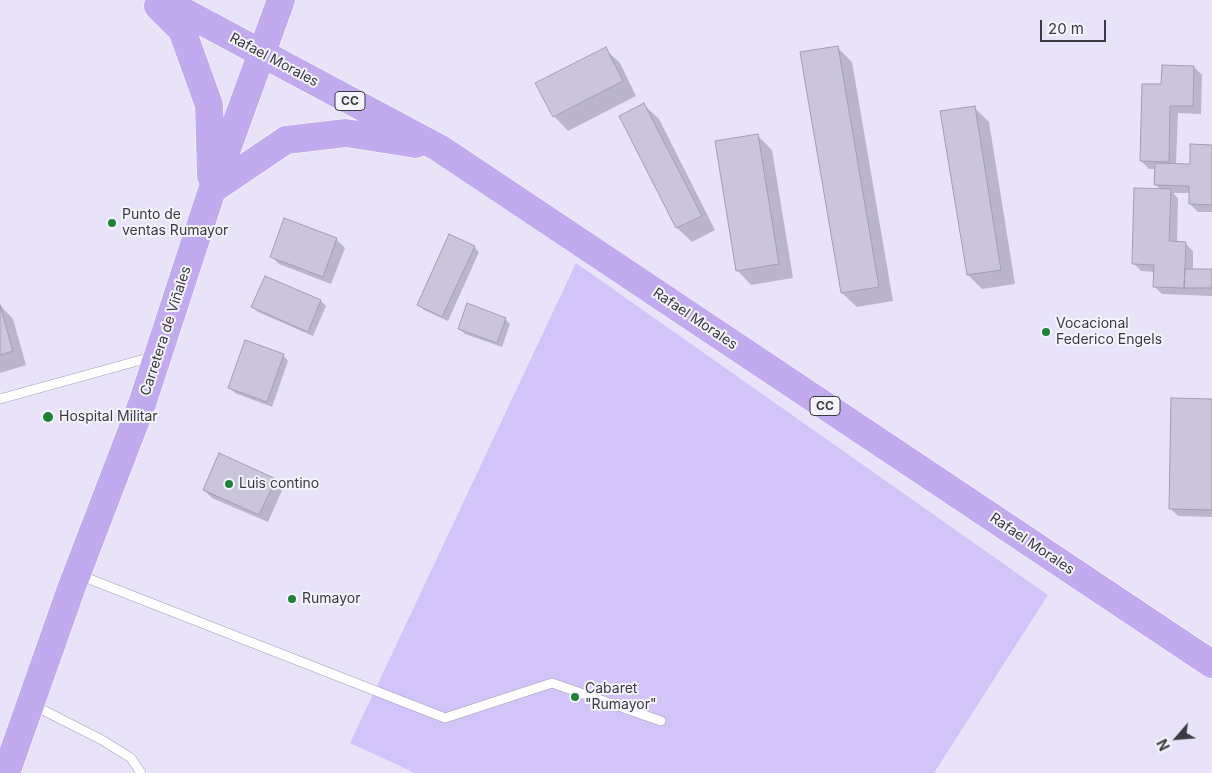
<!DOCTYPE html>
<html>
<head>
<meta charset="utf-8">
<style>
	body { margin:0 }
	#map { position:relative; width:1212px; height:773px; overflow:hidden; background:#e9e3fa; font-family:Inter,sans-serif }
	canvas { display:block }
	.north { position:absolute; left:1152px; top:713px; width:50px; height:50px; -webkit-text-stroke:4px #f5f3fc; paint-order:stroke; rotate:243deg; font-size:14px; font-weight:700; line-height:20px; text-align:center; color:#3b3942 }
	.north::after { content:''; display:block; margin:auto; width:18px; height:22px; background:#3b3942; clip-path:polygon(50% 0,100% 100%,50% 72%,0 100%) }
	.scale { position:absolute; left:1040px; top:20px; width:66px; height:22px; box-sizing:border-box; border:2px solid #3b3942; border-top:0; padding-left:6px; font-size:15px; line-height:18px; white-space:nowrap; color:#3b3942; -webkit-text-stroke:4px #f5f3fc; paint-order:stroke }
</style>
</head>
<body>
<div id="map">
<canvas width="1212" height="773"></canvas>
<div class="north">N</div>
<div class="scale">20 m</div>
</div>
<script>
const g = document.querySelector('canvas').getContext('2d');
g.lineJoin = 'round';
function paint(path, color) { g.fillStyle = color; g.fill(path, 'evenodd'); }
const poly = rows => new Path2D(rows.map(r => 'M' + r).join(''));
function trace(path, color, width, dash) { g.strokeStyle = color; g.lineWidth = width; g.lineCap = dash ? 'butt' : 'round'; g.setLineDash(dash || []); g.stroke(path); }
function write(font, color, halo, rows, align = 'center') {
  g.font = font + ' Inter,sans-serif'; g.lineWidth = 4; g.setLineDash([]); g.textBaseline = 'middle'; g.strokeStyle = halo; g.fillStyle = color; for (const [text, x, y, turn = 0] of rows) {
    g.save(); g.translate(x, y); g.rotate((+turn || 0) * Math.PI / 180); g.textAlign = isNaN(turn) ? turn : align; if (halo) g.strokeText(text, 0, 0); g.fillText(text, 0, 0); g.restore();
  }
}
const green = poly([
	[576,263,1048,595,934,773,415,773,350,743]
]);
const shadow = poly([
	[837,47,852,62,893,301,857,307,842,293,802,53],
	[605,49,620,63,636,96,568,131,554,116],
	[1194,67,1202,75,1201,114,1178,113,1176,165,1191,165,1212,146,1212,212,1198,212,1190,204,1190,193,1173,193,1178,198,1177,243,1185,243,1193,251,1193,270,1212,271,1212,296,1162,294,1154,286,1155,272,1141,271,1133,263,1161,190,1156,185,1156,169,1149,169,1141,161,1162,85],
	[644,105,659,119,715,230,692,242,677,228,621,117],
	[974,107,989,122,1015,284,982,289,968,275],
	[758,136,772,150,793,278,751,285,737,270],
	[285,220,337,240,345,248,331,284,279,264,271,256],
	[474,247,479,252,448,321,424,310,418,305],
	[321,301,326,306,313,336,258,312,252,307],
	[0,305,13,319,26,365,0,373],
	[505,319,510,324,502,347,465,334,460,329],
	[283,355,288,361,272,407,235,393,230,388],
	[1212,400,1212,517,1178,516,1170,508],
	[275,480,283,488,268,522,212,498,204,490]
]);
const building = poly([
	[838,46,879,287,841,293,800,52,838,46],
	[606,47,623,81,553,117,535,83,606,47],
	[1162,65,1194,66,1193,106,1170,106,1169,162,1140,161,1142,84,1161,84,1162,65],
	[644,103,702,216,676,228,619,116,644,103],
	[975,106,1001,270,967,275,940,111,975,106],
	[758,134,779,264,736,271,715,141,758,134],
	[1190,144,1212,145,1212,205,1189,204,1189,186,1154,185,1155,163,1190,164,1190,144],
	[1134,188,1171,189,1169,241,1186,242,1184,288,1153,287,1154,265,1132,264,1134,188],
	[284,218,337,238,323,277,270,257,284,218],
	[449,234,475,246,442,317,417,305,449,234],
	[1185,269,1212,269,1212,288,1184,288,1185,269],
	[265,276,321,300,308,332,251,307,265,276],
	[467,303,506,318,497,343,458,329,467,303],
	[0,305,13,351,0,355,0,305],
	[245,340,284,354,267,402,228,388,245,340],
	[1171,398,1212,399,1212,510,1169,509,1171,398],
	[219,453,276,479,259,515,203,490,219,453]
]);
const service = poly([
	[0,399,152,357],
	[79,575,445,718,552,683,661,721],
	[33,705,102,740,131,758,141,773]
]);
const primary = poly([
	[162,0,439,148,1212,664],
	[158,6,182,30,209,105,211,176],
	[212,190,286,140,346,133,416,144],
	[6,773,71,589,142,404,212,190,281,0]
]);
const markers = [
	[112,223,5,"#1e8337"],
	[1046,332,5,"#1e8337"],
	[48,417,6,"#1e8337"],
	[229,484,5,"#1e8337"],
	[292,599,5,"#1e8337"],
	[575,697,5,"#1e8337"]
];
const shields = [
	[350,101,30],
	[825,406,30]
];
const shieldNames = [
	["CC",350,101],
	["CC",825,406]
];
const streetNames = [
	["Rafael Morales",274,60,28],
	["Rafael Morales",695,319,34],
	["Carretera de Viñales",166,331,-72],
	["Rafael Morales",1032,544,34]
];
const poiNames = [
	["Punto de",122,215],
	["ventas Rumayor",122,231],
	["Vocacional",1056,324],
	["Federico Engels",1056,340],
	["Hospital Militar",59,417],
	["Luis contino",239,484],
	["Rumayor",302,599],
	["Cabaret",585,689],
	["\"Rumayor\"",585,705]
];
paint(green, '#d2c4f9');
paint(shadow, '#0003');
paint(building, '#cbc5dc');
trace(building, '#a39db3', 1);
trace(service, '#a39db3', 10);
trace(primary, '#fff', 29);
trace(service, '#fff', 9);
trace(primary, '#c1aaee', 28);
for (const [x, y, r, color] of markers) { const dot = new Path2D(); dot.arc(x, y, r, 0, 2 * Math.PI); g.fillStyle = color; g.fill(dot); trace(dot, '#f5f3fc', 2); }
for (const [x, y, w] of shields) { const box = new Path2D(); box.roundRect(x - w / 2, y - 9.5, w, 19, 4); g.fillStyle = '#f5f3fc'; g.fill(box); trace(box, '#3b3942', 1); }
write('bold 12px', '#3b3942', null, shieldNames);
write('14px', '#3b3942', '#f5f3fc', streetNames);
write('14px', '#3b3942', '#f5f3fc', poiNames, 'left');
</script>
</body>
</html>
